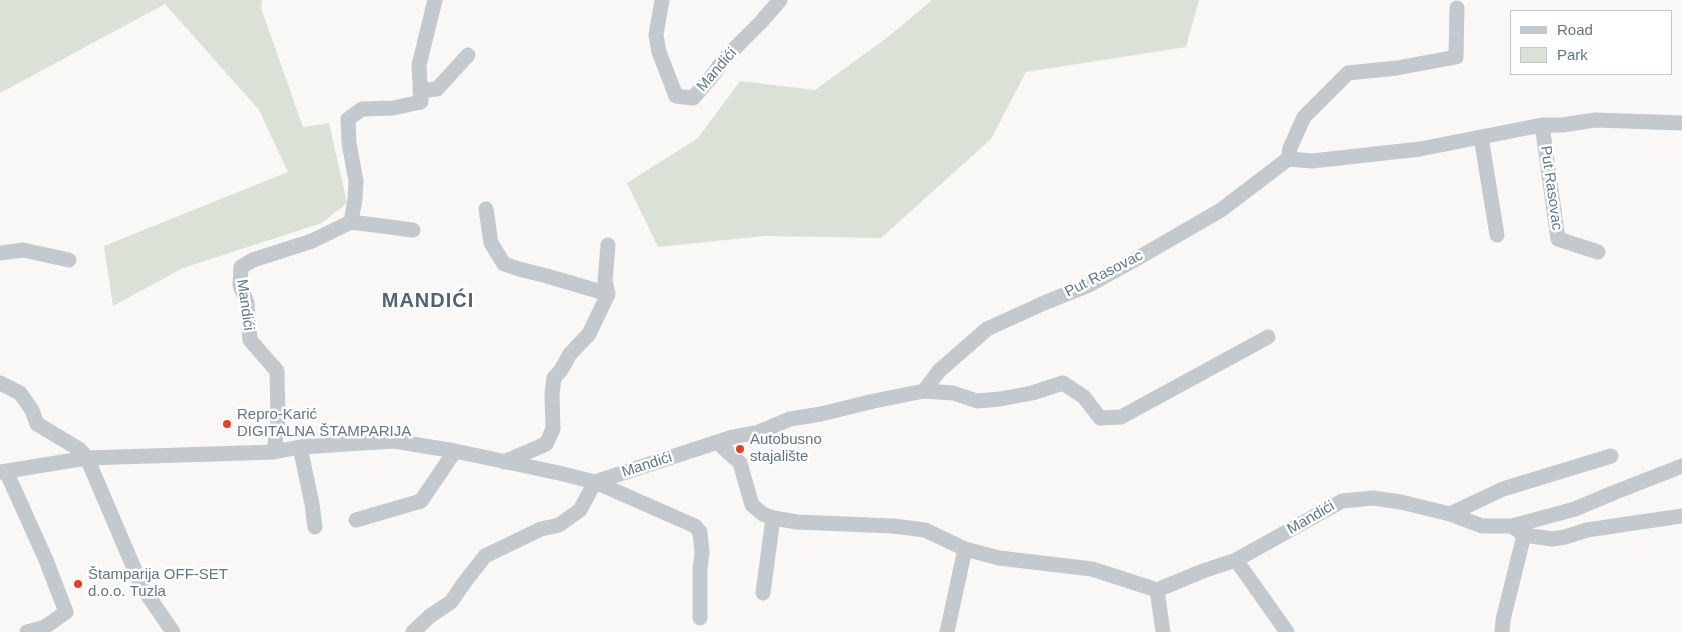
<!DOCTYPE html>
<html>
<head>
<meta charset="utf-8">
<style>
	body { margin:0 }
	#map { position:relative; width:1682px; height:632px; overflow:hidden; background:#f9f8f6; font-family:Arial,sans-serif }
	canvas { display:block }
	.legend { position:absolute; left:1510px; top:10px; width:162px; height:65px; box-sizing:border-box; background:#fff; border:1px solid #c0c9cd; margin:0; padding:6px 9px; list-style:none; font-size:15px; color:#627782 }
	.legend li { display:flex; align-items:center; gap:10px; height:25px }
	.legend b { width:25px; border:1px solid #c0c9cd }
</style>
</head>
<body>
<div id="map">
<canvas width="1682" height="632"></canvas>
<ul class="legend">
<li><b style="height:6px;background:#c3c9cc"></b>Road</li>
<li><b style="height:14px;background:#dbe1d7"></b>Park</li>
</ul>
</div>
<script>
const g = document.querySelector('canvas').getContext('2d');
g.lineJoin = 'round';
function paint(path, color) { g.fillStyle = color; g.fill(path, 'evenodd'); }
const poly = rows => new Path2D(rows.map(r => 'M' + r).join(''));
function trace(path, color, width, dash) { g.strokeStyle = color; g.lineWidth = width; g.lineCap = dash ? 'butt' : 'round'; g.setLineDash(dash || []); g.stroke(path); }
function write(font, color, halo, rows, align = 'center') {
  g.font = font + ' Arial,sans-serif'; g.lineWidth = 5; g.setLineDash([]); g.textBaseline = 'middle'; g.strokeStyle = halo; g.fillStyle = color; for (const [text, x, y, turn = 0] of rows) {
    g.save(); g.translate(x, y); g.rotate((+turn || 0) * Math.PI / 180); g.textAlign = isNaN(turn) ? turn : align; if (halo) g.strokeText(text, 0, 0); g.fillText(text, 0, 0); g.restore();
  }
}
const green = poly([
	[0,0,262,0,261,8,303,127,329,123,347,203,322,223,183,268,113,306,104,246,288,172,259,110,165,4,0,93],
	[932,0,1199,0,1186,47,1026,72,991,139,881,238,764,236,658,247,627,183,698,138,740,81,815,90,888,37]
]);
const minor = poly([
	[662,0,656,35,659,52,676,96,693,98,713,75,724,59,761,22,780,0],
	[420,91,437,89,468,55],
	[1542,125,1558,239,1598,252],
	[1481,137,1497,235],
	[1288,159,1290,148,1304,117,1348,73,1397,68,1456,57,1457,8],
	[486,209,491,243,504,264,519,269,547,276,608,294],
	[351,222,413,230],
	[0,253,23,250,69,260],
	[0,383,20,393,32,410,37,424,79,449,87,458,142,587,173,632],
	[924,391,953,393,977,401,1000,399,1032,393,1063,383,1084,397,1100,418,1121,417,1268,337],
	[717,442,740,463,752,505,763,514,773,518,797,522,893,526,925,530,965,549,999,558,1092,569,1157,590,1203,571,1236,560,1342,501,1373,498,1401,502,1450,514,1482,526,1512,526,1575,509,1613,493,1682,466],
	[300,447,312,504,315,527],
	[274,452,278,419,277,371,250,340,247,303,240,285,241,267,253,260,312,241,351,222,355,199,356,181,349,143,348,119,362,109,393,108,421,102,419,65,435,0],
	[504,462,546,444,553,429,552,394,554,378,561,370,570,354,589,334,608,294,605,281,608,245],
	[6,471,46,560,66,612,45,627,27,632],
	[0,472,87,458,274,452,300,447,394,441,455,451,559,473,595,482,695,526,700,532,702,553,700,569,700,618],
	[1450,514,1503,489,1611,456],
	[356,520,421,501,455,451],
	[1512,526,1524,535,1552,539,1565,537,1587,530,1682,516],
	[1236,560,1287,632],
	[1157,590,1163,632],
	[763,593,773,518],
	[413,632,430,616,451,602,464,583,485,556,541,529,559,525,580,510,595,482,733,437,759,432,790,419,821,414,874,401,924,391,939,371,987,329,1044,303,1089,285,1138,258,1221,210,1288,159,1312,161,1420,149,1542,125,1562,125,1595,120,1682,123],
	[947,632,965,549],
	[1502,632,1503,620,1524,535]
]);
const markers = [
	[227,424,5,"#ea3f24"],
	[740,449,5,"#ea3f24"],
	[78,584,5,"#ea3f24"]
];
const streetNames = [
	["Mandići",717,70,-49],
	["Put Rasovac",1551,188,82],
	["Put Rasovac",1104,274,-27],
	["Mandići",245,305,82],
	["Mandići",647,465,-18],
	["Mandići",1311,518,-30]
];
const poiNames = [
	["Repro-Karić",237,415],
	["DIGITALNA ŠTAMPARIJA",237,432],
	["Autobusno",750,440],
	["stajalište",750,457],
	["Štamparija OFF-SET",88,575],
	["d.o.o. Tuzla",88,592]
];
const districtNames = [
	["MANDIĆI",428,301]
];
paint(green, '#dbe1d7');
trace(minor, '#c3c9cc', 15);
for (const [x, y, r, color] of markers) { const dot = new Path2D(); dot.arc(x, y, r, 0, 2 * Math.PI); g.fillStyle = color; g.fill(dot); trace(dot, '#fff', 2); }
write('15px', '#627782', '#fff', streetNames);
write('15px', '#627782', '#fff', poiNames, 'left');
g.letterSpacing = '1px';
write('bold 20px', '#54646d', '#fff', districtNames);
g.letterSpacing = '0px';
</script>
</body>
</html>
